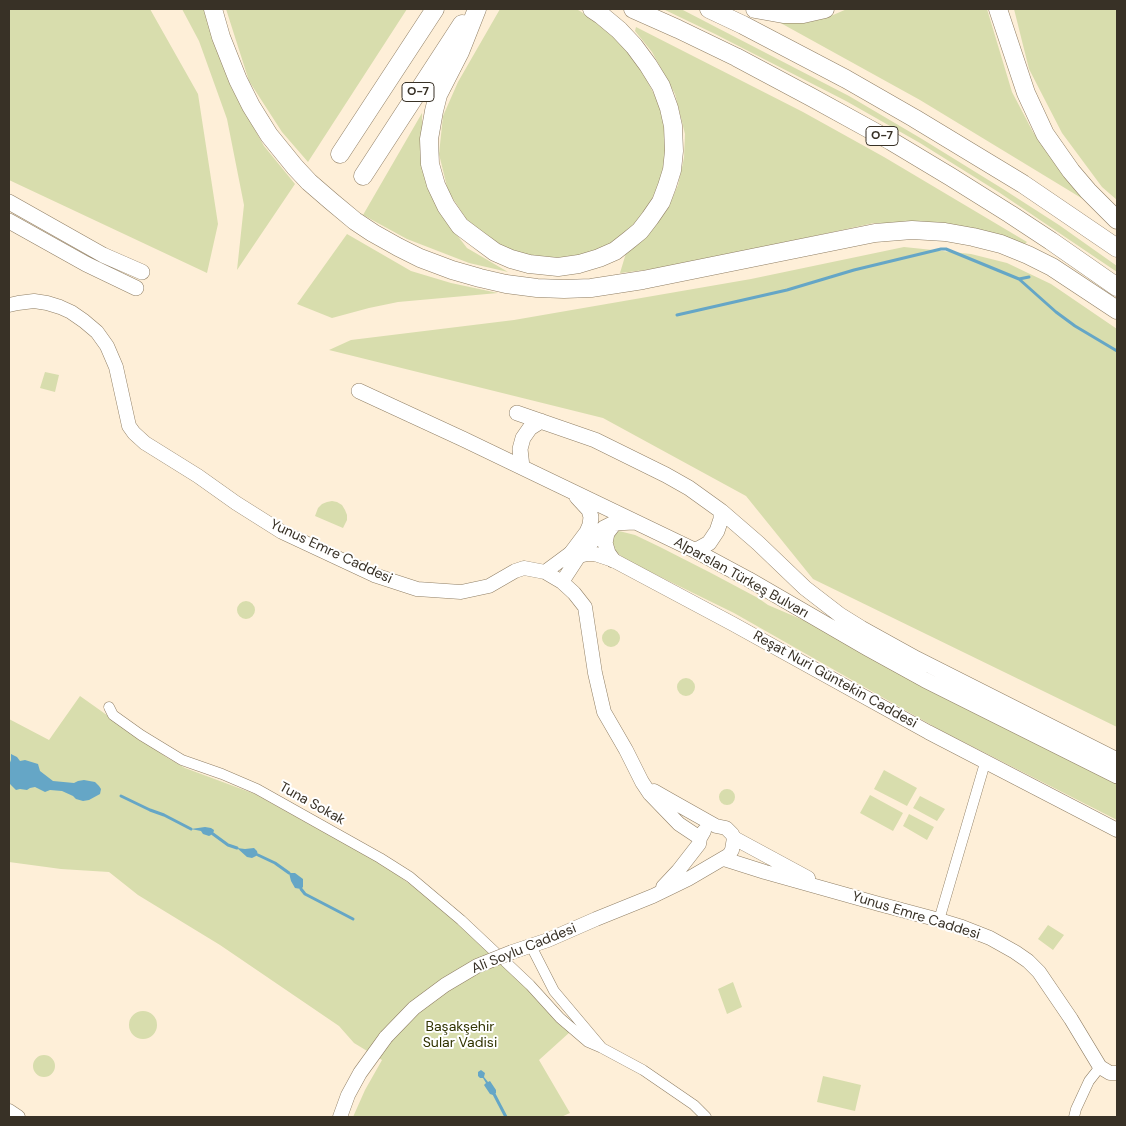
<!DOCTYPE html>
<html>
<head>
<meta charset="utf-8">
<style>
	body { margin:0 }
	#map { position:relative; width:1126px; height:1126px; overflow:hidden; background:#feefd8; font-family:"DM Sans",sans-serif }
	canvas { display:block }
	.frame { position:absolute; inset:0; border:10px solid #383126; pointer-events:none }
</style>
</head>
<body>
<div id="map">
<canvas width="1126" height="1126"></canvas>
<div class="frame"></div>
</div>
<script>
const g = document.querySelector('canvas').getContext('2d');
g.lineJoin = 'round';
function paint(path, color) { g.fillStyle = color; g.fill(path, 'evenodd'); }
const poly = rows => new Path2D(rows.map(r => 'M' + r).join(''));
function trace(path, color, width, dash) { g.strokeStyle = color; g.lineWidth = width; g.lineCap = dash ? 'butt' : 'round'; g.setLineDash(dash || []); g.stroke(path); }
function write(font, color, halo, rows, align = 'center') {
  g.font = font + ' "DM Sans",sans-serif'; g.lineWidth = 4; g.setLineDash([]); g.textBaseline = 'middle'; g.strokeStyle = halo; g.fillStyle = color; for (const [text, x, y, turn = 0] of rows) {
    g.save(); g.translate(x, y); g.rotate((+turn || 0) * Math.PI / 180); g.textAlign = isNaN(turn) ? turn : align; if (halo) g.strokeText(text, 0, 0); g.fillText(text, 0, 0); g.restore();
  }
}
const green = poly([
	[9,9,150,9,198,94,218,224,207,273,9,180],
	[182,9,204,9,231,87,264,146,295,184,237,270,244,205,227,119,199,41],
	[226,9,407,9,308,162,282,132,249,81],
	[500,9,576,9,580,11,608,30,627,50,642,71,656,98,663,115,667,152,658,189,638,221,609,245,573,258,535,258,499,246,469,223,448,191,439,154,443,116,458,82],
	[663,9,681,9,849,96,922,139,1003,189,1059,225,1117,266,1117,272,1000,193,920,143,846,101,715,34],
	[847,9,987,9,1012,92,1033,132,1058,168,1083,199,920,100,777,21,807,20,833,15],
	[1014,9,1117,9,1117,200,1102,187,1062,133,1029,69],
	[636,27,803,112,884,157,1027,242,1025,244,988,232,949,224,874,223,782,243,694,264,620,273,626,253,649,233,668,208,678,185,684,158,685,134,675,94,652,52,635,31],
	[422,113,422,166,439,212,467,248,508,272,469,263,407,239,363,215],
	[347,234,411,271,451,283,498,293,398,302,369,308,332,318,297,304],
	[904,247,971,254,1007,263,1051,284,1117,329,1117,727,813,579,746,496,603,418,329,350,351,340,514,320,751,279],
	[45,372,59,375,55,392,40,388],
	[332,501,337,502,342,505,345,510,347,515,347,520,343,528,315,516,318,508,322,504,327,502],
	[619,531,635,535,660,547,711,573,758,598,768,605,810,623,1117,783,1117,820,940,730,734,613,626,560,614,550,612,537],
	'237 610a9 9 0 1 1 18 0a9 9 0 1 1-18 0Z',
	'602 638a9 9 0 1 1 18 0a9 9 0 1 1-18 0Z',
	'677 687a9 9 0 1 1 18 0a9 9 0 1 1-18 0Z',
	[80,696,166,757,185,768,255,794,383,865,424,894,504,964,570,1032,539,1060,570,1113,561,1117,353,1117,365,1090,382,1060,354,1043,339,1026,220,945,138,895,109,872,61,869,9,862,9,719,49,740],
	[884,770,917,788,907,806,874,789],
	'719 797a8 8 0 1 1 16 0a8 8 0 1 1-16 0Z',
	[870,795,903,813,893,831,860,813],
	[920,796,945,809,937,821,913,808],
	[909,814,934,827,927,840,903,826],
	[1048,925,1064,935,1053,950,1038,939],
	[733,982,742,1007,727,1014,718,989],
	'129 1025a14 14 0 1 1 28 0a14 14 0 1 1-28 0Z',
	'33 1066a11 11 0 1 1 22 0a11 11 0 1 1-22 0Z',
	[823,1076,861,1085,855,1111,817,1102]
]);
const water = poly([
	[11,754,17,757,20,761,25,760,38,764,40,771,53,781,74,783,78,781,84,780,95,782,99,786,101,789,100,794,89,800,83,801,76,799,73,796,62,791,50,790,45,792,35,787,30,788,27,790,20,789,16,790,10,784,9,781,9,765,11,760],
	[205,827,211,828,214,830,213,834,209,836,203,834,201,831,191,829],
	[237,848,245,849,254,848,257,851,258,855,252,858,247,857],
	[289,873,295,873,303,879,303,887,301,889,295,888,291,881],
	[481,1070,485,1073,484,1077,488,1082,490,1081,496,1090,496,1093,493,1095,490,1094,484,1085,486,1083,483,1078,480,1078,478,1076,478,1072]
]);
const stream = poly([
	[1019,279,1029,277],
	[677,315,787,290,854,270,941,249,946,249,1019,279,1056,312,1075,326,1117,351],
	[121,796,150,810,164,815,191,829],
	[213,834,228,845,237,848],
	[258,855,275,863,289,873],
	[301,889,305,894,353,919],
	[494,1094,506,1117]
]);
const street = poly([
	[109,707,113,715,141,735,182,760,222,774,257,789,380,858,410,877,461,920,530,985,560,1018,588,1042,602,1048],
	[939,920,985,763],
	[531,946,554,991,602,1048,643,1070,694,1105,706,1117],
	[1074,1117,1076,1109,1089,1081,1100,1067]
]);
const secondary = poly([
	[9,305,18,303,34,301,47,303,60,307,71,312,84,321,97,332,107,346,116,367,129,426,134,433,145,443,198,476,236,503,282,532,374,575,417,589,461,592,489,586,515,571,524,568,545,572,562,582,574,593,585,607,595,673,604,712,626,750,642,782,650,794,679,824,700,838],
	[545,572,572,552],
	[562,582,579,556,587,554,595,554,613,560,733,624,928,732,1117,830],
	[654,791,668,799,716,826,726,828,732,834,734,838,808,878],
	[724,859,765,872,879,904,939,920,962,927,990,938,1015,952,1028,961,1039,972,1071,1019,1100,1067,1110,1073,1117,1073],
	[663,887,678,871,699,844,700,838,704,831],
	[512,952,548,940,596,919,653,896,688,879,729,855,732,850,734,838],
	[9,1111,18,1117],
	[340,1117,348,1095,360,1073,386,1037]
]);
const primary = poly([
	[9,202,103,255,142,272],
	[9,221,86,264,136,288],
	[359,391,463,439,694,550,748,579,867,648,925,680,1117,776],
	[517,413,595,440,666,475,689,488,721,511,758,543,805,588,840,615,861,628,917,659,1117,760],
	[522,467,520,449,523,438,530,428,541,421],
	[585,549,604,528,614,523,634,522],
	[694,550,700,548,709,543,717,531,721,519,721,511],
	[572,552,587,532,590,525,591,517,589,510,577,497],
	[613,560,608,553,605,543,607,533,614,524]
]);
const highway = poly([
	[213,9,221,37,238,80,251,106,269,135,295,167,309,182,331,201,355,221,373,233,398,247,420,258,452,270,480,278,506,284,537,288,564,289,591,288,643,280,875,233,912,230,945,232,973,237,1001,244,1028,255,1052,267,1117,310],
	[477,9,460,52,438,95,434,111,429,139,430,164,436,185,446,206,460,226,476,238,495,252,511,259,529,264,558,267,579,264,599,258,615,251,629,240,640,231,650,218,661,202,667,186,672,170,674,151,673,126,669,108,661,86,648,65,634,46,619,30,601,15,592,9],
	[633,9,678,29,736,57,811,97,891,141,951,177,1010,214,1051,241,1117,287],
	[709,9,743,25,846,79,914,118,1023,184,1117,248],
	[755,9,783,14,803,14,825,9],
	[998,9,1026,93,1045,134,1071,171,1088,191,1117,220],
	[340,154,435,9],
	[363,176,462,24]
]);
const secondaryBridge = poly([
	[386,1037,414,1008,445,985,477,966,512,952]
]);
const shields = [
	[418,92,32],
	[882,136,32]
];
const shieldNames = [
	["O-7",418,92],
	["O-7",882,136]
];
const streetNames = [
	["Yunus Emre Caddesi",331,552,25],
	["Alparslan Türkeş Bulvarı",741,578,29],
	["Reşat Nuri Güntekin Caddesi",835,680,29],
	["Tuna Sokak",312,804,29],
	["Yunus Emre Caddesi",916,916,17],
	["Ali Soylu Caddesi",524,949,-22]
];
const parkNames = [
	["Başakşehir",460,1027],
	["Sular Vadisi",460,1043]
];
paint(green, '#d8ddad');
paint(water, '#65a6c6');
trace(stream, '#65a6c6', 3);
trace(street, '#907f65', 11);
trace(secondary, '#907f65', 15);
trace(primary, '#907f65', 16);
trace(highway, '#907f65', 19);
trace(street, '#fff', 10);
trace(secondary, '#fff', 14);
trace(primary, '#fff', 15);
trace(highway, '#fff', 18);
trace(secondaryBridge, '#907f65', 15, []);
trace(secondaryBridge, '#fff', 14);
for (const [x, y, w] of shields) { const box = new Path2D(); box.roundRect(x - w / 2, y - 9.5, w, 19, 4); g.fillStyle = '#fff'; g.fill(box); trace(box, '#383126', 1); }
write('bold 12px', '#383126', null, shieldNames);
write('14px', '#383126', '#fff', streetNames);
write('14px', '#313402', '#fff', parkNames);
</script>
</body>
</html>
